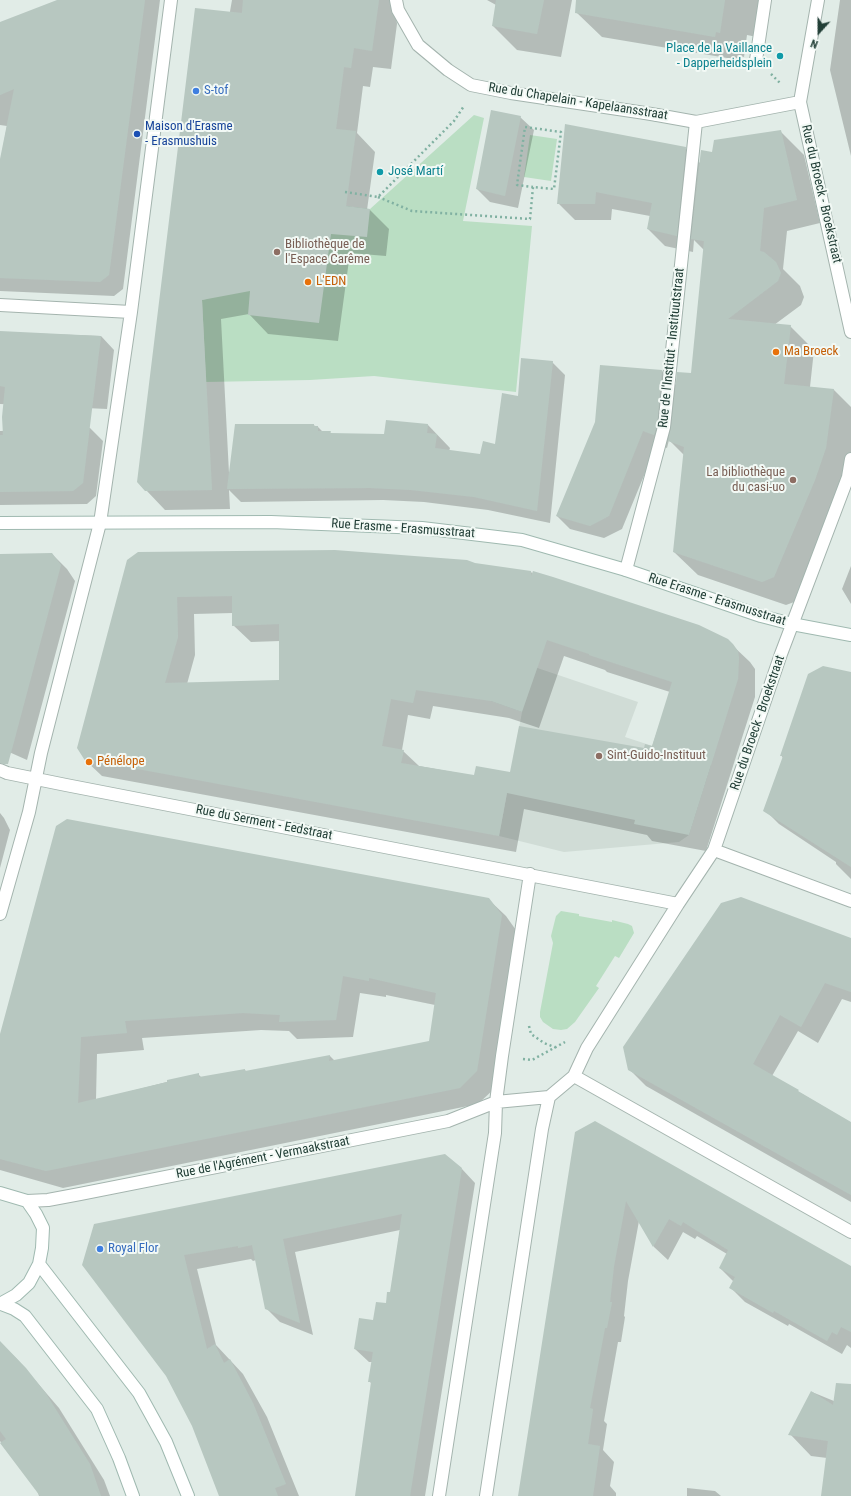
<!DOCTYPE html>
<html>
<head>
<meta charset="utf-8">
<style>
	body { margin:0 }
	#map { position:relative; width:851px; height:1496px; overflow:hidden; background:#e1ece7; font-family:"Roboto Condensed",sans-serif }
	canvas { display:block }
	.north { position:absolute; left:799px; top:12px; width:40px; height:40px; -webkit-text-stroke:3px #f2f9f5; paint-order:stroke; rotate:201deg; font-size:11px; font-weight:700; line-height:16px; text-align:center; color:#213e36 }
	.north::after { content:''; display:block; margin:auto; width:14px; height:18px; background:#213e36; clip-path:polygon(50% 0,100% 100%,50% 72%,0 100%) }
</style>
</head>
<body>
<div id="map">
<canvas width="851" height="1496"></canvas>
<div class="north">N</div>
</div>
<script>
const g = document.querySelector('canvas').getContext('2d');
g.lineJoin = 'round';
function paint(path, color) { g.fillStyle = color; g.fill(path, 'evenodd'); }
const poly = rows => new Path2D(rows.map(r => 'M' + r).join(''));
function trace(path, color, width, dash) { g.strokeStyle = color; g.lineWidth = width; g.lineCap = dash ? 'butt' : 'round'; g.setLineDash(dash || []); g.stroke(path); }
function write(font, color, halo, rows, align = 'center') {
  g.font = font + ' "Roboto Condensed",sans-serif'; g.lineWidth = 4; g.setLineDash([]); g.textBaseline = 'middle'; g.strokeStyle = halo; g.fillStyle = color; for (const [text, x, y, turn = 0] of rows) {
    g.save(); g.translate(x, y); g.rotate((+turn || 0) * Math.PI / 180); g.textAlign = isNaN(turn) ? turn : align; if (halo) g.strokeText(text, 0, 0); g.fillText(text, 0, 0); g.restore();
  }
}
const built = poly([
	[505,657,638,702,625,737,711,765,689,835,679,842,564,852,499,836,522,712,491,701]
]);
const green = poly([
	[474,115,484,118,463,221,532,226,516,392,374,376,310,380,206,382,202,300,206,299,211,270,344,206,370,209],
	[530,135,557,139,551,181,524,177],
	[561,911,579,914,579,916,612,922,612,920,628,924,632,926,634,933,619,958,615,956,596,986,599,988,575,1022,567,1029,561,1030,553,1029,543,1022,540,1017,540,1012,553,943,551,936,556,916]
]);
const shadow = poly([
	[59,0,160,0,123,289,114,296,0,291,0,163,7,126,0,125,0,23],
	[232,0,394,0,397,24,391,69,373,67,370,87,363,86,357,133,375,152,367,210,370,210,389,229,386,256,350,253,338,341,268,334,249,314,221,319,229,473,313,425,318,427,323,432,330,432,332,434,385,435,428,425,450,448,449,451,481,455,496,445,519,397,552,362,565,375,550,523,488,510,424,502,383,500,241,502,229,490,230,509,165,510,146,490],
	[487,0,572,0,561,57,517,50,493,26,496,5],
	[579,0,769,0,771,2,766,34,757,37,747,35,744,57,740,56,739,60,602,37,577,13],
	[840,0,851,0,851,156,830,70],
	[520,117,534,130,518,208,490,202,477,189],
	[780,131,804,155,820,223,787,231,783,269,800,286,804,297,801,305,774,325,790,326,814,350,810,387,834,390,851,407,851,456,797,601,786,605,698,575,674,552,684,455,669,440,667,448,657,444,622,529,604,538,570,529,557,516,596,423,601,366,662,371,677,386,692,374,704,250,694,240,693,252,665,246,648,229,650,216,612,209,611,220,575,220,558,203,685,148,700,163,713,154],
	[0,332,101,336,114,350,107,409,0,404],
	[90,428,103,441,96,496,87,504,0,505,0,431],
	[52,554,67,569,75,581,27,760,0,748,0,555],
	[128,561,475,564,531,572,533,574,732,645,750,662,755,669,755,697,706,851,652,841,647,835,524,809,516,852,102,776,84,759],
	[233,613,233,625,251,642,280,641,280,681,187,684,195,655,194,614],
	[564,656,605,670,607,672,670,692,652,747,645,750,511,773,475,776,419,766,402,750,408,715,430,719,433,706,509,718,539,728],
	[851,566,851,604,842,589],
	[851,673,851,879,836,864,836,862,779,824,765,810,783,758,781,755],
	[0,813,4,818,10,830,0,868],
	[488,899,506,916,518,933,494,1089,478,1104,63,1188,0,1170,0,1038],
	[360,993,386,997,386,995,435,1005,430,1042,335,1061,330,1056,247,1072,245,1070,202,1078,198,1074,96,1100,97,1054,144,1050,142,1038,261,1030,289,1031,297,1039,353,1037],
	[851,939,851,1002,842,999,818,1043,798,1031,772,1076,851,1123,851,1202,646,1086,629,1069],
	[576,1132,851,1267,851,1348,847,1345,842,1354,789,1324,788,1326,745,1302,731,1288,734,1282,720,1268,727,1254,697,1236,695,1239,683,1232,668,1260,654,1247,639,1221,628,1281,624,1316,625,1317,621,1342,618,1342,604,1421,607,1424,603,1450,614,1462,610,1486,616,1493,616,1496,519,1496],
	[462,1169,475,1183,425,1496,356,1496,372,1384,369,1381,372,1362,369,1362,355,1349,387,1304,391,1293,400,1230,295,1252,313,1335,280,1322,266,1308,256,1260,253,1261,251,1259,197,1269,216,1345,243,1374,267,1417,299,1496,221,1496,193,1426,167,1376,83,1265],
	[0,1343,16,1358,59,1408,104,1480,110,1496,39,1496,37,1490,0,1441],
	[812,1392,851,1408,851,1496,822,1496,827,1458,811,1456,790,1434],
	[687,1488,715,1491,721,1496,687,1496]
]);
const building = poly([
	[57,0,145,0,109,275,100,282,0,278,0,159,14,89,0,95,0,22],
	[243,0,379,0,372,51,354,48,351,68,344,67,336,129,356,131,346,206,370,209,367,237,331,234,319,323,248,315,250,291,202,300,212,490,145,491,137,482,195,8,242,13],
	[496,0,544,0,537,34,492,26],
	[576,0,725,0,720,33,716,32,715,37,575,13],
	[491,110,521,116,505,196,476,189],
	[565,124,686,147,677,236,647,229,652,203,596,192,595,204,557,204],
	[781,130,797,200,764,208,760,251,764,252,776,262,781,273,778,281,728,319,791,325,784,384,834,389,826,448,815,480,774,577,762,582,673,552,684,447,668,441,671,428,677,372,691,373,704,241,691,239,701,150,712,152,714,140],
	[0,331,101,336,83,483,73,491,0,492,0,435,3,435,2,417,5,387,0,386],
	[521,358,553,361,537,511,474,497,411,490,370,488,227,489,235,424,314,424,314,426,318,426,318,431,331,431,330,433,384,434,386,420,428,424,427,433,437,434,435,448,480,454,483,441,495,444,502,393,518,396],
	[600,365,662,370,657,426,654,435,643,431,609,516,590,526,556,516,595,422],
	[335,550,467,560,475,563,531,571,531,576,533,571,553,577,699,625,728,639,733,644,738,651,739,658,738,679,689,835,634,824,635,820,507,793,499,836,84,759,77,748,127,560,138,552],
	[232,596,232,626,279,624,279,680,165,683,178,637,177,597],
	[547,640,589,654,589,655,672,682,652,746,645,744,644,748,519,726,510,772,476,766,474,775,401,763,404,750,382,746,391,699,413,703,416,690,491,701,522,712],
	[52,553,61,565,8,764,4,764,0,763,0,554],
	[823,666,851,672,851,867,763,811,783,756,780,756,808,674],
	[67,819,489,898,502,915,477,1071,460,1088,46,1171,0,1159,0,1034,56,826],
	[343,976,369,981,369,978,436,993,429,1041,329,1061,330,1055,245,1071,245,1069,199,1077,199,1073,167,1080,167,1082,78,1103,81,1037,127,1033,125,1021,243,1013,280,1015,279,1022,336,1020],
	[741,897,851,938,851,992,825,983,801,1027,780,1015,753,1064,799,1090,798,1091,851,1122,851,1195,628,1070,623,1047,721,903],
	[595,1121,851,1266,851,1332,841,1327,837,1335,832,1332,827,1341,774,1311,773,1313,729,1288,735,1277,719,1268,728,1250,683,1222,681,1226,669,1219,653,1247,626,1201,614,1266,610,1302,612,1302,607,1328,605,1328,590,1408,593,1409,588,1444,600,1446,593,1496,518,1496,575,1132],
	[445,1154,462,1168,410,1496,355,1496,371,1382,368,1382,373,1352,354,1349,359,1318,373,1320,376,1302,386,1303,387,1292,390,1292,402,1214,283,1239,300,1323,265,1309,252,1245,238,1248,238,1246,184,1255,207,1349,215,1344,224,1363,230,1359,253,1403,286,1484,275,1488,278,1496,219,1496,192,1426,166,1376,82,1265,94,1224],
	[0,1341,26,1368,45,1392,90,1464,101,1496,40,1496,0,1443,6,1439,0,1431],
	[836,1383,851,1384,851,1496,821,1496,828,1441,788,1435,811,1391,833,1405]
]);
const path = poly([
	[771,74,780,83],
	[345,192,378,197,454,121,464,106],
	[378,197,412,211,530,219,533,187,554,189,561,132,525,127,517,185,533,187],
	[529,1026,531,1034,544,1043,557,1048],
	[523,1059,532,1060,565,1042]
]);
const lane = poly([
	[396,0,398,10,418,45,448,70,471,85,511,93,645,113],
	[756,60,765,0],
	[657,115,696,122]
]);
const street = poly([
	[818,0,800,102,851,332],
	[645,113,657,115],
	[0,305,131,312],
	[626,570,664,427,696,122,800,102],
	[0,770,7,773,66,785,678,904],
	[714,850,851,901],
	[0,914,29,812,41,753,100,523,131,312,171,0],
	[574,1076,851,1232],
	[27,1201,48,1200,80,1194,448,1121,496,1102,549,1097,574,1076,587,1048,678,904,714,850,781,654,848,477,851,459],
	[439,1496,495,1133,496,1102,502,1056,530,874],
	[486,1496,542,1129,549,1097]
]);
const secondary = poly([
	[0,523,271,522,422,528,522,540,626,570,761,616,792,624,851,635],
	[0,1193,27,1201,36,1214,43,1228,42,1248,39,1264,29,1283,16,1295,0,1304],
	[39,1264,139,1393,166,1442,188,1496],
	[1,1304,14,1309,25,1316,97,1409,119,1458,133,1496]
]);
const markers = [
	[780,56,4,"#0f9aa8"],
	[196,91,4,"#3f7fe0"],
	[137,134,4,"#1a4fb4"],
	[380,172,4,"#0f9aa8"],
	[277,252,4,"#8d6e63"],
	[308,282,4,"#e8710a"],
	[776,352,4,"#e8710a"],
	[793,480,4,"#8d6e63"],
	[599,756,4,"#8d6e63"],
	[89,762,4,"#e8710a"],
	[100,1249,4,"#3f7fe0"]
];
const cultureNames = [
	["Place de la Vaillance",772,49],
	["- Dapperheidsplein",772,64],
	["José Martí",388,172,"left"]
];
const shopNames = [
	["S-tof",204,91],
	["Royal Flor",108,1249]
];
const streetNames = [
	["Rue du Chapelain - Kapelaansstraat",578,102,9],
	["Rue du Broeck - Broekstraat",821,194,77],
	["Rue de l'Institut - Instituutstraat",672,348,-84],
	["Rue Erasme - Erasmusstraat",403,529,4],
	["Rue Erasme - Erasmusstraat",717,600,18],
	["Rue du Broeck - Broekstraat",758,723,-71],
	["Rue du Serment - Eedstraat",264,823,11],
	["Rue de l'Agrément - Vermaakstraat",263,1158,-11]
];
const transitNames = [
	["Maison d'Erasme",145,127],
	["- Erasmushuis",145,142]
];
const educationNames = [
	["Bibliothèque de",285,245],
	["l'Espace Carême",285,260],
	["La bibliothèque",785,473,"right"],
	["du casi-uo",785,488,"right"],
	["Sint-Guido-Instituut",607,756]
];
const foodNames = [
	["L'EDN",316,282],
	["Ma Broeck",784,352],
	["Pénélope",97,762]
];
paint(built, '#d0dcd6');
paint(green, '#badec3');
paint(shadow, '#0003');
paint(building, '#b7c7c0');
trace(lane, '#a4b4ae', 14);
trace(street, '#a4b4ae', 14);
trace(secondary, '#9fb9b0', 14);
trace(path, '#81b1a2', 2.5, [2, 3]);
trace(lane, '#fff', 12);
trace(street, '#fff', 12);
trace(secondary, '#fff', 12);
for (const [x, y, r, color] of markers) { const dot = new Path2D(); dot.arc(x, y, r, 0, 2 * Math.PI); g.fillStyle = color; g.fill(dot); trace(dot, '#f2f9f5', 1.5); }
write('13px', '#0d838f', '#f2f9f5', cultureNames, 'right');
write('13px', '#366cbe', '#f2f9f5', shopNames, 'left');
write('13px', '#213e36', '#f2f9f5', streetNames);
write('13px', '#164399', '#f2f9f5', transitNames, 'left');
write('13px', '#785e54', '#f2f9f5', educationNames, 'left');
write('13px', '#c56008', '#f2f9f5', foodNames, 'left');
</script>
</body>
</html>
